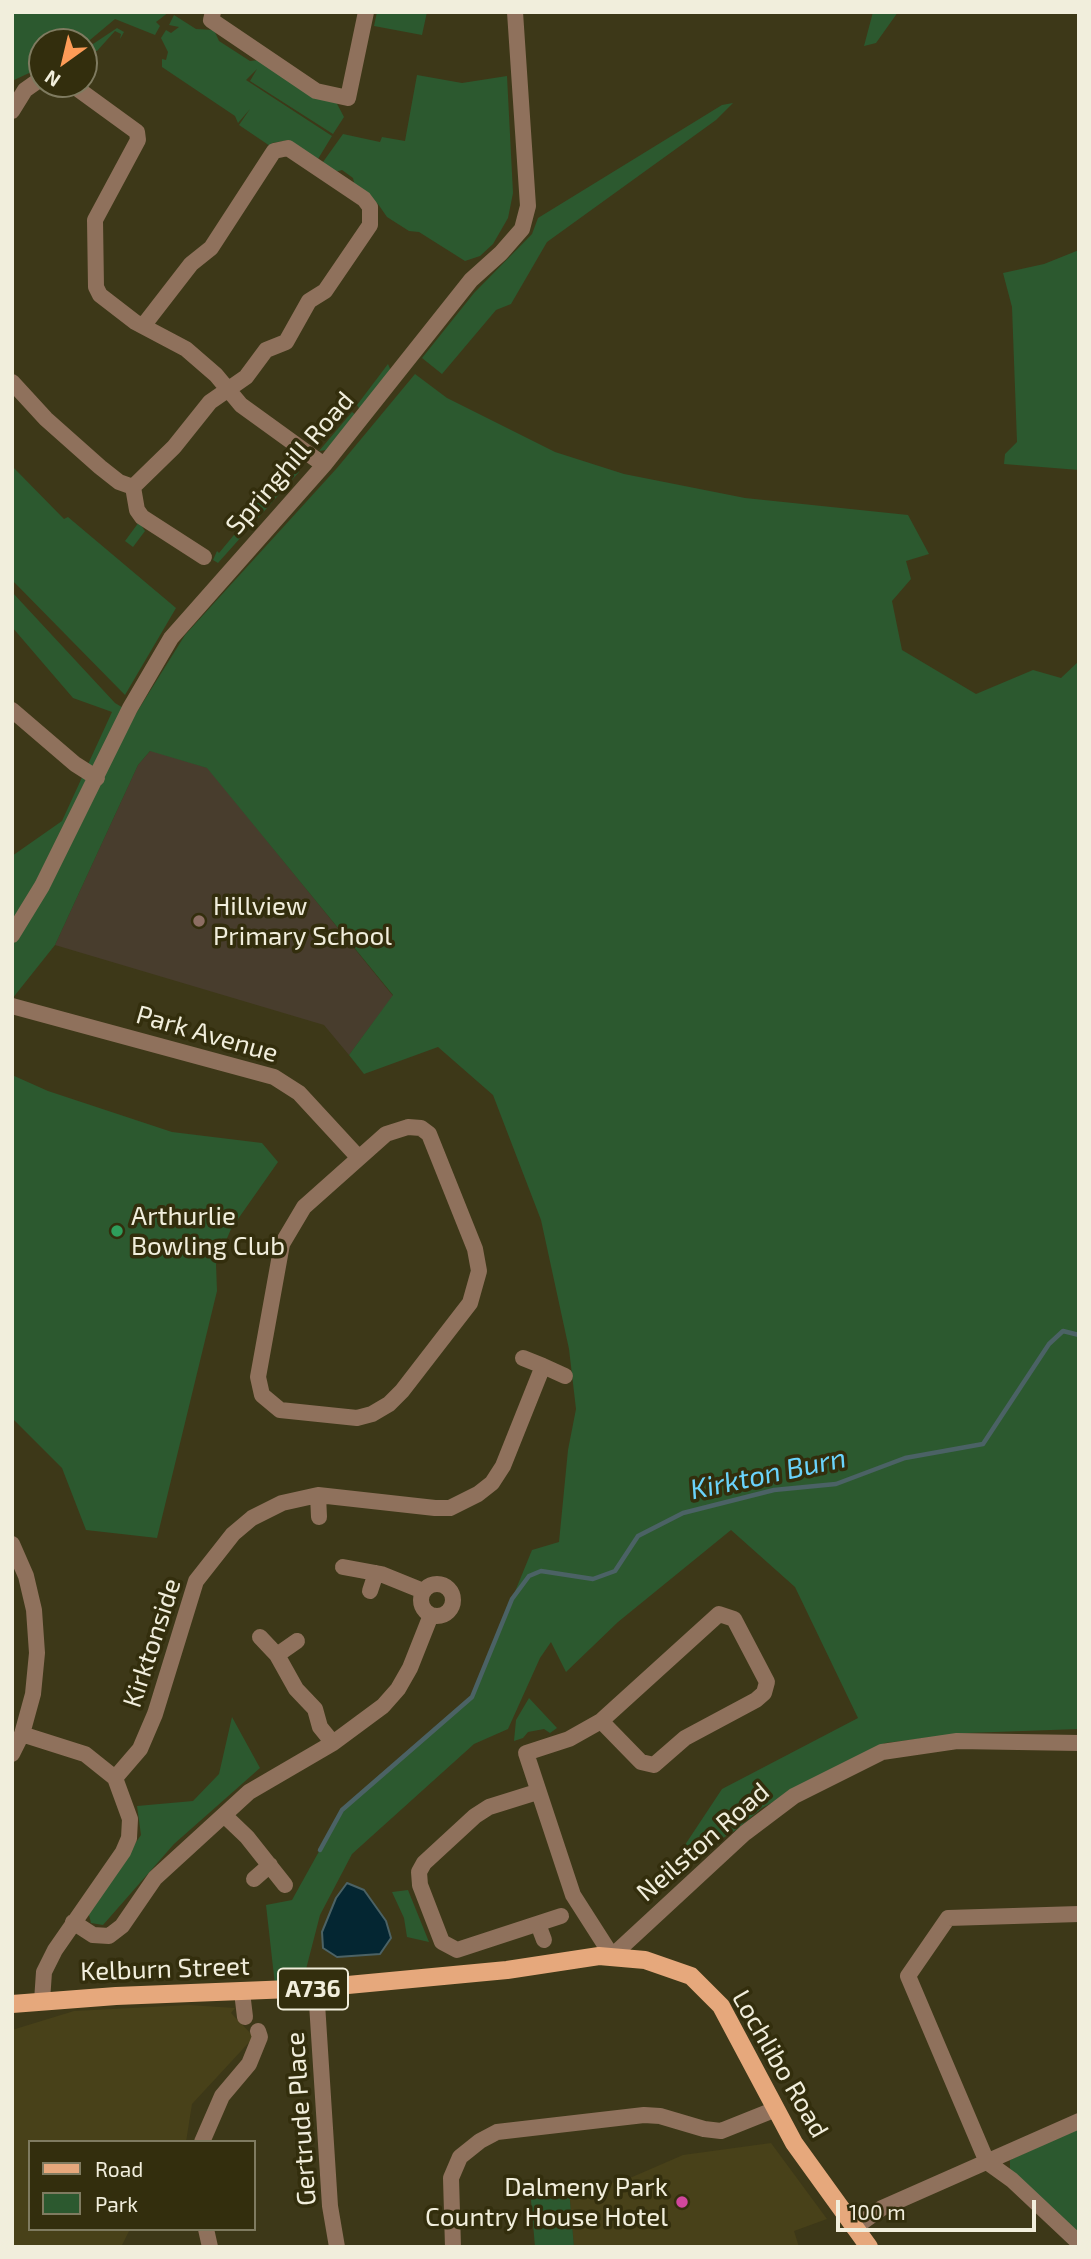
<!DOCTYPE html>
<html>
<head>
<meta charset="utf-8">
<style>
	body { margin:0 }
	#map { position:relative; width:1091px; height:2259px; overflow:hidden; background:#3d3818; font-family:"Exo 2",sans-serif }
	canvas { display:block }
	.frame { position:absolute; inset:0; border:14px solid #f1eedc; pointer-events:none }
	.legend { position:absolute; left:28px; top:2140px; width:228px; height:91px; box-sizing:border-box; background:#332e0d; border:2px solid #7f7b60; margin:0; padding:9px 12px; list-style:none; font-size:21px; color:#f1eedc }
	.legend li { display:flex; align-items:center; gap:14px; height:35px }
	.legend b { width:35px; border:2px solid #7f7b60 }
	.north { position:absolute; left:28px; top:28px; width:70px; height:70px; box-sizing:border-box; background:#332e0d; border:2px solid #7f7b60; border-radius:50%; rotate:214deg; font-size:19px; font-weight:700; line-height:28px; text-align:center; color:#f1eedc }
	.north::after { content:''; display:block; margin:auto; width:24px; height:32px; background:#fe9c57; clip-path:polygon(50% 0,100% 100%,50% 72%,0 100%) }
	.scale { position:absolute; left:836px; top:2200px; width:200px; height:32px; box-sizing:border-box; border:4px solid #f1eedc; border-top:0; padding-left:9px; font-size:21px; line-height:24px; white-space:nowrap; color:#f1eedc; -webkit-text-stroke:5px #332e0d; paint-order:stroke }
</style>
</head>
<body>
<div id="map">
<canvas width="1091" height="2259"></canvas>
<div class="frame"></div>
<ul class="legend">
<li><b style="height:9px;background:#e6a87c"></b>Road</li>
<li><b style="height:19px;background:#2c592f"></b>Park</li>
</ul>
<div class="north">N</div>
<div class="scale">100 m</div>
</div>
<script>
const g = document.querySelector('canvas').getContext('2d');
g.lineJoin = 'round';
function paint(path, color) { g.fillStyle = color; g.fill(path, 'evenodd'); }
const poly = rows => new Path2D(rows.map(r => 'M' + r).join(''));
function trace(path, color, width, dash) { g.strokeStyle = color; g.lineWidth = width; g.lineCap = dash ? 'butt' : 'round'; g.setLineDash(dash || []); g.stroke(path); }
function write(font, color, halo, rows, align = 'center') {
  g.font = font + ' "Exo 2",sans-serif'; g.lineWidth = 7; g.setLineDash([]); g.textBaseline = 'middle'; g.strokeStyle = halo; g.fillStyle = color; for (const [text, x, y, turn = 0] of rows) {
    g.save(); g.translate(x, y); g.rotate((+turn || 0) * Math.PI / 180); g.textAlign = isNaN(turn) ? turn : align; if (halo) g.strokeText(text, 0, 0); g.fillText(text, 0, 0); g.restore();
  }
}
const built = poly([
	[189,2005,235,2008,231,2013,254,2037,192,2104,186,2142,30,2142,30,2229,130,2229,121,2247,12,2247,12,2030,74,2011],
	[771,2143,827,2219,794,2231,799,2247,574,2247,569,2189,623,2181,683,2155]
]);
const education = poly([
	[151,750,208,768,393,996,349,1055,324,1025,55,945,138,765]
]);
const green = poly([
	[12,12,169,12,156,22,160,26,155,35,115,19,84,45,84,42,42,42,42,67,12,81],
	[377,12,427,12,422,35,374,26],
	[873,12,898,12,876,43,864,46],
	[174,15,196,29,214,30,219,41,250,61,259,60,335,100,344,117,333,134,250,81,257,69,246,80,332,136,318,159,289,140,272,143,270,146,239,125,250,109,238,123,235,116,162,67,162,59,166,60,168,52,161,38,166,30,171,33,179,27,169,25],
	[117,28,124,32,120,39,121,34,115,31,97,51,84,53,84,50],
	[417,75,462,83,507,76,513,193,508,218,493,244,480,256,465,261,419,232,409,231,387,217,378,204,355,187,353,178,342,170,332,173,323,162,343,134,380,142,382,137,405,141],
	[733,103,716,120,547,242,511,304,496,310,442,374,422,358,474,293,532,234,538,218,722,105],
	[1079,250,1079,470,1004,464,1005,454,1017,442,1012,307,1003,273,1044,264],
	[388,364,391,371,360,410,357,405],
	[415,374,447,398,555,452,624,474,745,498,908,515,929,554,906,561,911,579,892,601,902,650,976,694,1033,670,1061,678,1079,661,1079,1729,967,1733,885,1743,762,1808,736,1830,686,1861,679,1854,722,1789,858,1718,795,1587,731,1530,618,1622,566,1672,551,1642,540,1658,508,1729,474,1744,352,1854,320,1915,303,1981,275,1985,266,1905,292,1900,342,1810,472,1697,532,1550,559,1542,568,1450,576,1409,569,1349,541,1220,493,1095,438,1047,364,1074,349,1055,393,995,207,768,150,751,138,765,55,945,12,999,12,856,62,821,112,712,73,698,12,627,12,592,115,703,135,715,185,635,337,468],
	[352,412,356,415,326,450,319,451],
	[292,461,299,472,218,563,213,560,217,551,219,553,253,512,251,509,283,479,287,462],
	[12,466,64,519,68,517,176,608,125,695,12,580],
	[139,522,145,531,133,547,125,541],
	[12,1075,48,1091,172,1132,262,1143,278,1162,231,1229,216,1264,217,1291,157,1538,86,1530,62,1468,12,1418],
	[529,1698,557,1728,550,1733,544,1729,528,1732,523,1738,514,1741,516,1720],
	[232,1717,260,1768,174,1844,103,1925,91,1923,88,1911,141,1835,137,1806,193,1801,219,1774],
	[408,1890,429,1942,407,1937,404,1918,392,1892],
	[1079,2128,1079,2234,1010,2171,1010,2160],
	[569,2189,574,2247,535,2247,531,2200,539,2190]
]);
const water = poly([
	[347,1883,364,1890,386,1921,391,1938,380,1954,337,1957,323,1948,322,1932,336,1898,347,1883]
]);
const stream = poly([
	[320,1850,342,1810,472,1697,512,1599,529,1576,541,1571,593,1579,615,1571,638,1536,683,1513,774,1490,836,1484,905,1458,983,1444,1049,1344,1063,1331,1079,1335]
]);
const minor = poly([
	[213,12,211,20,316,91,348,98,366,12],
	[71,84,137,132,138,140,95,220,96,287,100,295,135,322,186,349,216,375,241,405,324,465],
	[12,111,25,90,42,78],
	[12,382,46,419,100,467,119,482,133,487,174,447,210,402,246,377,266,350,286,342,309,301,325,291,370,225,370,207,364,199,288,148,274,151,211,248,191,264,143,326],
	[133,487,137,510,142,517,204,557],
	[12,710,75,764,97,778],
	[12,935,42,886,130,708,171,638,324,465,471,280,501,253,522,229,528,206,515,12],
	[12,1006,274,1077,299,1093,359,1158],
	[408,1127,421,1128,429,1134,475,1249,479,1271,470,1303,402,1391,389,1404,372,1414,357,1418,280,1410,262,1395,258,1377,282,1244,304,1207,386,1134,408,1127],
	[543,1366,565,1376],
	[318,1495,319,1517],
	[12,1544,26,1576,34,1610,37,1653,33,1694,22,1734,12,1754],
	[343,1567,381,1574,423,1591],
	'421 1600a16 16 0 1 1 32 0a16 16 0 1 1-32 0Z',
	[370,1591,376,1573],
	[260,1637,277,1655,296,1689,315,1709,320,1727,333,1743],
	[277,1655,297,1641],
	[601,1721,641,1762,654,1765,685,1738,756,1700,764,1693,767,1682,734,1619,719,1614,601,1721,569,1739,526,1753,573,1895,612,1956,745,1833,794,1796,882,1752,957,1741,1079,1743],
	[22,1734,85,1754,115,1778,130,1819,129,1838,123,1852,55,1950,44,1972,42,2001],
	[115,1778,140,1749,155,1714,196,1581,233,1534,252,1518,282,1503,318,1495,435,1508,450,1508,478,1494,492,1483,503,1466,543,1366,523,1358],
	[537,1792,489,1807,475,1816,424,1863,419,1872,420,1885,442,1942,457,1950,561,1916],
	[225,1816,247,1837,285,1885],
	[254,1879,270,1865],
	[1079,1914,948,1918,908,1976,987,2162,1012,2180,1079,2243],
	[73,1922,93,1935,109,1936,122,1926,155,1878,249,1792,333,1743,383,1706,398,1689,410,1668,431,1615],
	[538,1924,544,1940],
	[316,1988,330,2206,337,2247],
	[242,1992,245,2017],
	[202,2142,222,2096,249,2064,260,2037,258,2031],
	[854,2228,882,2208,1079,2121],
	[206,2229,210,2247],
	[453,2247,451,2178,460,2157,480,2141,497,2132,644,2115,660,2116,704,2129,721,2131,776,2109]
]);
const major = poly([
	[12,2004,116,1996,316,1988,507,1970,599,1956,645,1960,691,1976,721,2006,794,2143,869,2247]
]);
const markers = [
	[199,921,7,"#8d6e63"],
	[117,1231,7,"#2e9e5b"],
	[682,2202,7,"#d1479c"]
];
const shields = [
	[313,1989,70]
];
const shieldNames = [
	["A736",313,1989]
];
const streetNames = [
	["Springhill Road",290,463,-49],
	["Park Avenue",207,1034,16],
	["Kirktonside",152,1643,-72],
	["Neilston Road",703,1842,-41],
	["Kelburn Street",165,1969,-2],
	["Lochlibo Road",780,2064,60],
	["Gertrude Place",301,2119,-94]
];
const poiNames = [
	["Hillview",213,906],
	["Primary School",213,936],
	["Arthurlie",131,1216],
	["Bowling Club",131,1246],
	["Dalmeny Park",668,2187,"right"],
	["Country House Hotel",668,2217,"right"]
];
const waterNames = [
	["Kirkton Burn",768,1474,-12]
];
paint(built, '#484119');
paint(education, '#483d2d');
paint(green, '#2c592f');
paint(water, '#042632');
trace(water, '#4b6265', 2);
trace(stream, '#4b6265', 4.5);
trace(minor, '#8f715c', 16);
trace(major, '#e6a87c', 18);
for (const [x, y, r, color] of markers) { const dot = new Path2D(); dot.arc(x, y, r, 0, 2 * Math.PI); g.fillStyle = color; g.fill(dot); trace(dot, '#332e0d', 2.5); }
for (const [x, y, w] of shields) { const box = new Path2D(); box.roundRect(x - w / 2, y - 20.5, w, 41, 5); g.fillStyle = '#332e0d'; g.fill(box); trace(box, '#f1eedc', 2); }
write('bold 24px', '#f1eedc', null, shieldNames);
write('26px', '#f1eedc', '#332e0d', streetNames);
write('26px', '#f1eedc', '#332e0d', poiNames, 'left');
write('italic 28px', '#6ad3fb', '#332e0d', waterNames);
</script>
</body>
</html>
